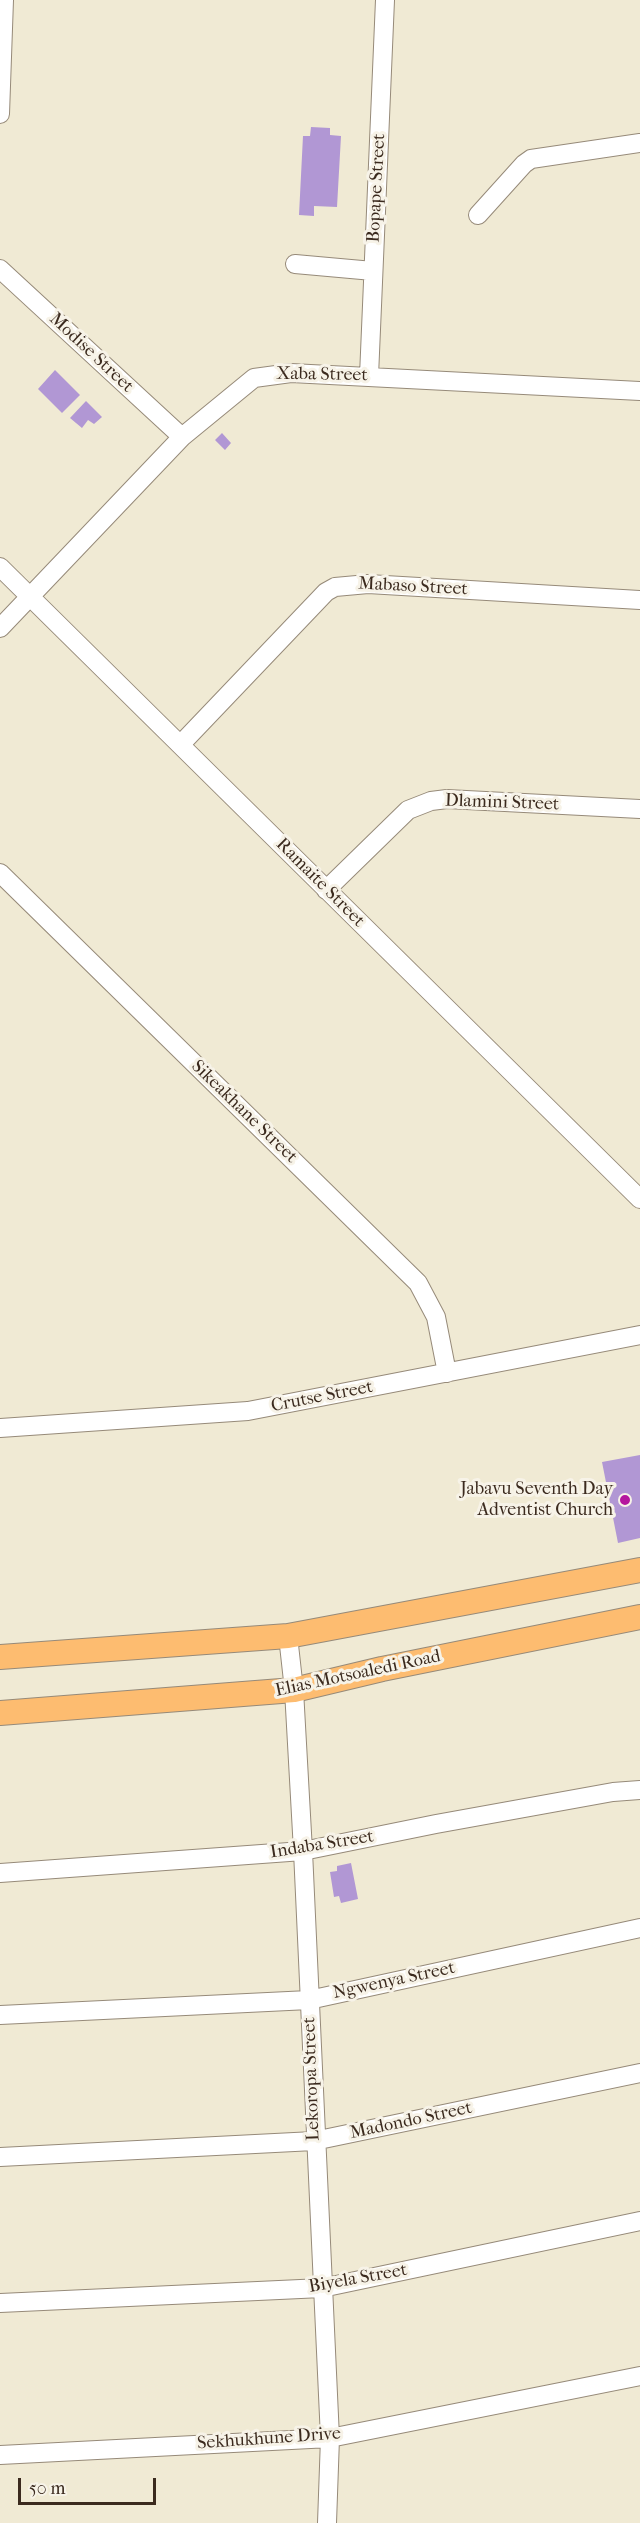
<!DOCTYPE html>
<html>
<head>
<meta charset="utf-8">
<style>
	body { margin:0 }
	#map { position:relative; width:640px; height:2523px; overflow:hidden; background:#f0ead4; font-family:"IM FELL French Canon",serif }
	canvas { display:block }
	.scale { position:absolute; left:18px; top:2478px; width:138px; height:27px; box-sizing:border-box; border:3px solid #3b2a1e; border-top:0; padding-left:8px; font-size:18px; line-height:21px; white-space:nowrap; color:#3b2a1e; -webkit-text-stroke:4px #f7f3e8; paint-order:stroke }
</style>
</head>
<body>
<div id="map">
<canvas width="640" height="2523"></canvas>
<div class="scale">50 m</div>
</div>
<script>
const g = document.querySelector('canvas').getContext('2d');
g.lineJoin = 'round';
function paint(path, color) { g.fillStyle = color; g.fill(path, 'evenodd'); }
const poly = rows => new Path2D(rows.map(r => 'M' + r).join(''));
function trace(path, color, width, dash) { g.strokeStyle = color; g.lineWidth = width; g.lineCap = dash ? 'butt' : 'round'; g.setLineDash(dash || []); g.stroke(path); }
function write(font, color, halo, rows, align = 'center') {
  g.font = font + ' "IM FELL French Canon",serif'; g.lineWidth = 6; g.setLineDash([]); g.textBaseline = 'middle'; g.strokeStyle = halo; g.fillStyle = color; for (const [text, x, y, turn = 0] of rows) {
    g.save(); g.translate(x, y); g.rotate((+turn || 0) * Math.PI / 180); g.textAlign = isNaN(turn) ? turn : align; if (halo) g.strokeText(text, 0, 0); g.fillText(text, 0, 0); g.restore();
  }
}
const building = poly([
	[311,127,330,128,330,135,341,136,337,207,314,206,314,216,299,215,303,136,310,136],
	[55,370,80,395,62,413,38,389],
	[86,401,102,417,94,424,88,420,82,428,70,418],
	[222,433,231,443,225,450,215,440],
	[640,1455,640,1538,618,1543,602,1462],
	[351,1863,358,1899,341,1903,339,1896,334,1897,330,1872,337,1871,337,1866]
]);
const minor = poly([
	[0,114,4,0],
	[478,215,524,164,531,159,640,143],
	[295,264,373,271],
	[0,269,182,437],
	[369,376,385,0],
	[0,567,640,1199],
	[0,628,182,437,254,378,291,373,640,391],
	[181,744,326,592,335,587,368,584,640,600],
	[0,873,418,1283,436,1317,447,1373],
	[326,890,408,810,431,801,447,799,640,809],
	[0,1428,248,1411,640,1335],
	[288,1636,294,1690,303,1851,330,2438,327,2523],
	[0,1873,303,1851,436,1824,613,1792,640,1790],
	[0,2015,309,2000,640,1928],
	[0,2157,314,2141,640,2073],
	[0,2303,322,2288,640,2221],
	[0,2455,330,2438,640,2376]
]);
const major = poly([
	[0,1657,288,1636,640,1570],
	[0,1713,294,1690,382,1669,640,1617]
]);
const markers = [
	[625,1500,6,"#b5179e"]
];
const streetNames = [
	["Bopape Street",377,188,-87],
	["Modise Street",91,353,43],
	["Xaba Street",322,375,1],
	["Mabaso Street",413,587,3],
	["Dlamini Street",502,803,2],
	["Ramaite Street",320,883,45],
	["Sikeakhane Street",244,1112,44],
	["Crutse Street",322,1397,-11],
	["Elias Motsoaledi Road",358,1674,-12],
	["Indaba Street",322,1845,-9],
	["Ngwenya Street",394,1981,-12],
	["Lekoropa Street",312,2079,-92],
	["Madondo Street",411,2121,-12],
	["Biyela Street",358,2279,-10],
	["Sekhukhune Drive",269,2439,-4]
];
const poiNames = [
	["Jabavu Seventh Day",613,1490],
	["Adventist Church",613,1511]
];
paint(building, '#b197d4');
trace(minor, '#968a79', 20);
trace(major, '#968a79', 26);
trace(minor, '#fff', 18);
trace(major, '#fdbc70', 24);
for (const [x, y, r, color] of markers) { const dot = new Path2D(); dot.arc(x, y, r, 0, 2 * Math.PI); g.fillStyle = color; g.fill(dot); trace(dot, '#f7f3e8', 2); }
write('18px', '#3b2a1e', '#f7f3e8', streetNames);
write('18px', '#3b2a1e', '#f7f3e8', poiNames, 'right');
</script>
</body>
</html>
